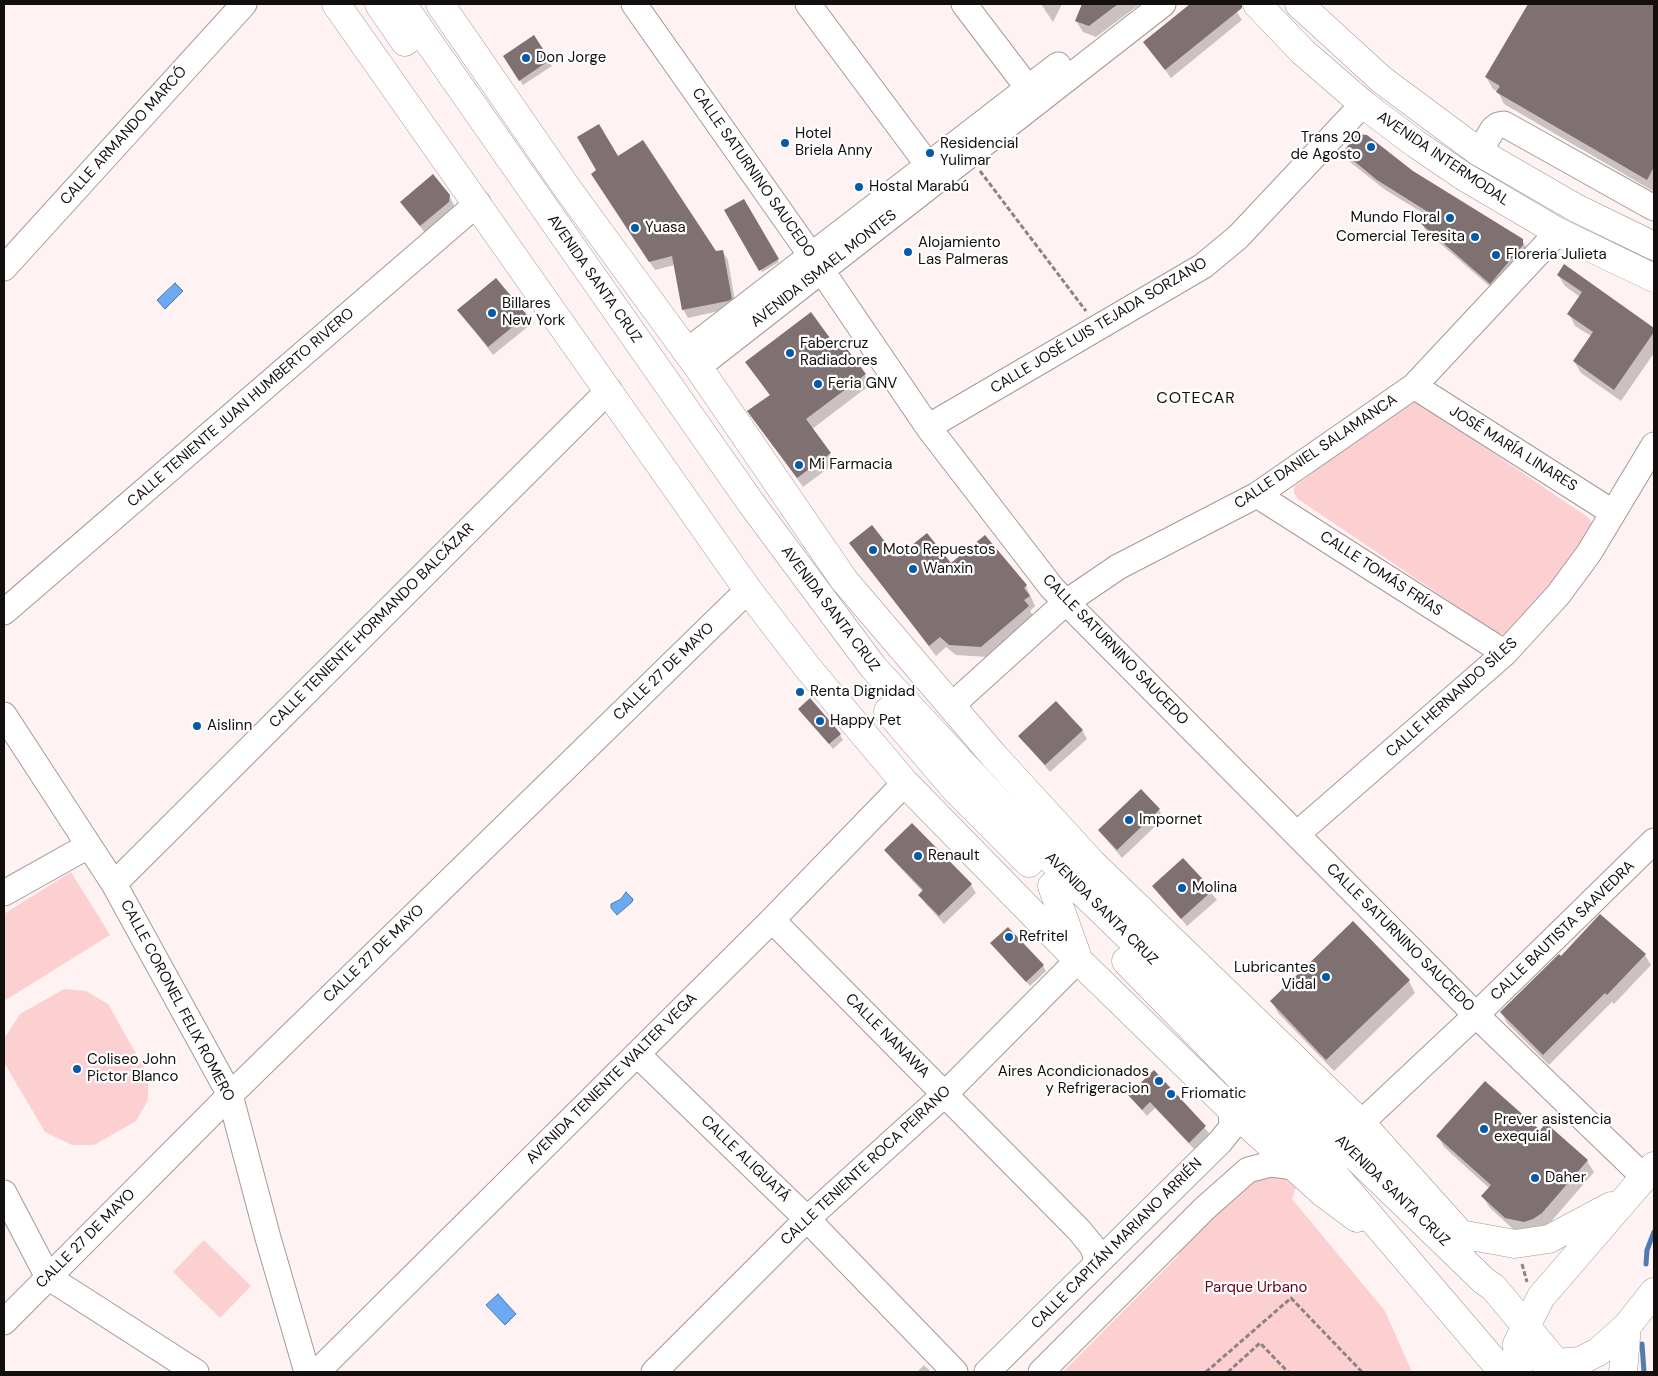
<!DOCTYPE html>
<html>
<head>
<meta charset="utf-8">
<style>
	body { margin:0 }
	#map { position:relative; width:1658px; height:1376px; overflow:hidden; background:#fff2f2; font-family:"DM Sans",sans-serif }
	canvas { display:block }
	.frame { position:absolute; inset:0; border:5px solid #140f0f; pointer-events:none }
</style>
</head>
<body>
<div id="map">
<canvas width="1658" height="1376"></canvas>
<div class="frame"></div>
</div>
<script>
const g = document.querySelector('canvas').getContext('2d');
g.lineJoin = 'round';
function paint(path, color) { g.fillStyle = color; g.fill(path, 'evenodd'); }
const poly = rows => new Path2D(rows.map(r => 'M' + r).join(''));
function trace(path, color, width, dash) { g.strokeStyle = color; g.lineWidth = width; g.lineCap = dash ? 'butt' : 'round'; g.setLineDash(dash || []); g.stroke(path); }
function write(font, color, halo, rows, align = 'center') {
  g.font = font + ' "DM Sans",sans-serif'; g.lineWidth = 4.5; g.setLineDash([]); g.textBaseline = 'middle'; g.strokeStyle = halo; g.fillStyle = color; for (const [text, x, y, turn = 0] of rows) {
    g.save(); g.translate(x, y); g.rotate((+turn || 0) * Math.PI / 180); g.textAlign = isNaN(turn) ? turn : align; if (halo) g.strokeText(text, 0, 0); g.fillText(text, 0, 0); g.restore();
  }
}
const green = poly([
	[1418,402,1589,518,1592,524,1593,530,1510,636,1495,632,1298,499,1294,493,1294,487,1402,406],
	[71,872,110,935,4,1001,4,914],
	[64,989,86,991,108,1004,148,1075,148,1100,136,1121,94,1145,72,1145,45,1132,5,1064,4,1039,20,1014],
	[1285,1174,1297,1185,1292,1199,1385,1311,1412,1372,1063,1372,1178,1256,1186,1233,1248,1177],
	[204,1240,251,1286,220,1318,173,1272]
]);
const water = poly([
	[175,283,183,291,165,309,157,300,175,283],
	[626,892,633,899,632,902,617,915,611,908,611,904,621,899,626,892],
	[498,1294,516,1314,505,1325,486,1305,498,1294]
]);
const shadow = poly([
	[1041,4,1062,4,1053,22],
	[1084,4,1140,4,1096,37,1083,32,1076,21],
	[1192,4,1231,4,1242,20,1171,78,1145,42],
	[1530,4,1654,4,1653,191,1504,104,1498,92,1493,89,1486,77],
	[534,37,552,66,523,85,507,61],
	[1344,152,1412,172,1522,240,1527,249,1496,292,1426,231,1421,222,1426,215,1384,189,1350,162],
	[618,158,716,253,723,252,728,260,736,307,688,318,683,309,675,265,655,270,598,183],
	[449,196,454,205,453,211,425,233,402,202],
	[744,200,779,262,762,272,726,211],
	[1565,266,1654,329,1654,353,1621,401,1581,373,1574,361,1591,336,1575,326,1569,314,1580,297,1565,286,1558,275],
	[496,279,531,324,493,355,459,310],
	[835,346,865,375,870,385,812,429,835,463,803,487,749,411,770,396,747,363],
	[851,543,897,559,950,565,1026,586,1035,606,1030,611,1034,617,987,657,956,655,946,647,936,656],
	[803,714,840,735,843,740,833,749],
	[1082,730,1087,739,1050,772,1020,736],
	[1159,810,1164,818,1122,858,1099,831],
	[886,850,971,885,976,893,944,924,925,903,920,895,923,892,891,858],
	[1183,859,1217,900,1187,926,1154,886],
	[992,943,1043,966,1046,971,1030,986],
	[1645,955,1651,965,1614,1004,1612,1002,1549,1065,1507,1023,1501,1012,1561,958],
	[1409,981,1415,993,1334,1071,1278,1013,1272,1001],
	[1154,1072,1210,1134,1194,1149,1155,1108,1147,1116,1129,1095],
	[1540,1132,1587,1161,1594,1172,1549,1224,1531,1233,1513,1229,1490,1208,1483,1197,1490,1189,1444,1147,1438,1136],
	[924,1365,931,1372,917,1372]
]);
const stream = poly([
	[1646,1264,1647,1250,1654,1232],
	[1642,1344,1644,1372]
]);
const building = poly([
	[1082,4,1118,4,1089,26,1075,21],
	[1190,4,1242,4,1242,8,1165,70,1143,42],
	[1528,4,1654,4,1654,167,1647,180,1496,92,1500,86,1485,77],
	[534,35,550,60,519,81,503,56],
	[599,124,618,156,643,140,716,251,723,250,732,299,728,301,682,310,672,256,649,262,591,174,596,170,577,137],
	[1357,134,1367,135,1413,171,1523,239,1523,245,1490,284,1419,222,1428,212,1377,180,1343,152],
	[433,174,450,195,449,202,420,226,400,202],
	[744,199,779,259,759,271,724,210],
	[1564,264,1654,328,1654,332,1614,390,1573,361,1593,332,1567,314,1582,292,1557,275],
	[496,278,527,315,488,347,457,310],
	[811,312,835,345,841,341,866,374,806,419,831,453,797,478,747,411,770,395,745,362],
	[872,525,897,557,927,533,951,563,985,535,1027,585,1024,588,1030,596,1024,600,1029,606,981,647,949,645,940,637,929,646,849,543],
	[810,698,841,734,829,744,798,709],
	[1056,701,1083,730,1045,765,1018,736],
	[1141,789,1160,809,1117,850,1098,830],
	[912,823,972,884,939,916,918,895,923,890,884,850],
	[1183,858,1213,890,1181,919,1152,886],
	[1600,914,1646,954,1607,995,1605,993,1543,1055,1500,1012,1559,954,1561,956],
	[1353,921,1410,980,1326,1060,1270,1001],
	[1008,927,1044,965,1026,982,990,943],
	[1154,1070,1206,1126,1189,1143,1150,1102,1142,1110,1128,1095],
	[1485,1081,1540,1130,1546,1123,1588,1160,1542,1213,1533,1219,1524,1222,1505,1218,1481,1196,1491,1185,1436,1136]
]);
const path = poly([
	[980,171,1086,311],
	[1522,1264,1527,1282],
	[1206,1372,1291,1298,1362,1372],
	[1228,1372,1260,1343,1288,1372]
]);
const minor = poly([
	[634,4,822,271,928,427,1052,588,1476,1015,1645,1178],
	[808,4,928,165],
	[964,4,1028,88],
	[1479,152,1493,129,1498,125,1504,124,1654,208],
	[4,268,244,4],
	[686,352,1058,65],
	[698,367,1163,4],
	[1414,386,1612,512],
	[928,427,1203,266,1238,237,1363,104],
	[1257,495,1505,653],
	[4,612,478,203],
	[951,706,1065,603,1118,567,1257,495,1414,386,1558,232],
	[4,715,114,884,230,1095,268,1238,307,1372],
	[1297,834,1505,653,1558,595,1589,553,1654,445],
	[114,884,609,390],
	[4,893,88,846],
	[772,920,1079,1230,1092,1246,1096,1256,1095,1265],
	[637,1054,807,1219,955,1372],
	[1361,1123,1476,1015,1654,841],
	[4,1193,48,1277,196,1372],
	[4,1322,230,1095,748,590],
	[317,1372,772,920,905,783],
	[654,1372,807,1219,945,1094,1078,960],
	[987,1372,1220,1142,1232,1127,1231,1109],
	[1041,1372,1205,1208,1248,1170,1271,1164,1295,1167]
]);
const major = poly([
	[336,4,748,590,807,667,905,783,1078,960,1231,1109,1322,1192,1357,1218],
	[379,4,405,42],
	[402,4,751,503,873,667,1074,884,1483,1280,1494,1288,1564,1372],
	[440,4,567,188,698,367,844,580,994,756,1093,864,1361,1123,1466,1240],
	[1257,4,1303,52,1363,104,1416,144,1463,176,1558,232,1654,278],
	[1299,4,1382,80,1479,152,1576,208,1654,246],
	[888,711,956,790,1029,863],
	[1052,886,1076,953],
	[1126,961,1332,1172,1503,1372],
	[1449,1232,1515,1244,1549,1239,1611,1206],
	[1542,1360,1557,1363,1580,1361,1598,1352,1627,1326,1654,1292],
	[1518,1372,1517,1344,1541,1297,1654,1166],
	[1623,1372,1627,1326]
]);
const markers = [
	[526,58,5,"#045aa8"],
	[785,143,5,"#045aa8"],
	[1371,147,5,"#045aa8"],
	[930,153,5,"#045aa8"],
	[859,187,5,"#045aa8"],
	[1450,218,5,"#045aa8"],
	[635,228,5,"#045aa8"],
	[1475,237,5,"#045aa8"],
	[908,252,5,"#045aa8"],
	[1496,255,5,"#045aa8"],
	[492,313,5,"#045aa8"],
	[790,353,5,"#045aa8"],
	[818,384,5,"#045aa8"],
	[799,465,5,"#045aa8"],
	[873,550,5,"#045aa8"],
	[913,569,5,"#045aa8"],
	[800,692,5,"#045aa8"],
	[820,721,5,"#045aa8"],
	[197,726,5,"#045aa8"],
	[1129,820,5,"#045aa8"],
	[918,856,5,"#045aa8"],
	[1182,888,5,"#045aa8"],
	[1009,937,5,"#045aa8"],
	[1326,977,5,"#045aa8"],
	[77,1069,5,"#045aa8"],
	[1159,1081,5,"#045aa8"],
	[1171,1094,5,"#045aa8"],
	[1484,1129,5,"#045aa8"],
	[1535,1178,5,"#045aa8"]
];
const poiNames = [
	["Don Jorge",536,58],
	["Hotel",795,134],
	["Briela Anny",795,151],
	["Trans 20",1361,138,"right"],
	["de Agosto",1361,155,"right"],
	["Residencial",940,144],
	["Yulimar",940,161],
	["Hostal Marabú",869,187],
	["Mundo Floral",1440,218,"right"],
	["Yuasa",645,228],
	["Comercial Teresita",1465,237,"right"],
	["Alojamiento",918,243],
	["Las Palmeras",918,260],
	["Floreria Julieta",1506,255],
	["Billares",502,304],
	["New York",502,321],
	["Fabercruz",800,344],
	["Radiadores",800,361],
	["Feria GNV",828,384],
	["Mi Farmacia",809,465],
	["Moto Repuestos",883,550],
	["Wanxin",923,569],
	["Renta Dignidad",810,692],
	["Happy Pet",830,721],
	["Aislinn",207,726],
	["Impornet",1139,820],
	["Renault",928,856],
	["Molina",1192,888],
	["Refritel",1019,937],
	["Lubricantes",1316,968,"right"],
	["Vidal",1316,985,"right"],
	["Coliseo John",87,1060],
	["Pictor Blanco",87,1077],
	["Aires Acondicionados",1149,1072,"right"],
	["y Refrigeracion",1149,1089,"right"],
	["Friomatic",1181,1094],
	["Prever asistencia",1494,1120],
	["exequial",1494,1137],
	["Daher",1545,1178]
];
const streetNames = [
	["CALLE ARMANDO MARCÓ",124,136,-48],
	["AVENIDA INTERMODAL",1443,159,34],
	["CALLE SATURNINO SAUCEDO",753,173,55],
	["AVENIDA ISMAEL MONTES",824,269,-38],
	["AVENIDA SANTA CRUZ",594,279,55],
	["CALLE JOSÉ LUIS TEJADA SORZANO",1099,326,-31],
	["CALLE TENIENTE JUAN HUMBERTO RIVERO",241,408,-41],
	["JOSÉ MARÍA LINARES",1513,449,32],
	["CALLE DANIEL SALAMANCA",1316,452,-34],
	["CALLE TOMÁS FRÍAS",1381,574,33],
	["AVENIDA SANTA CRUZ",830,609,53],
	["CALLE TENIENTE HORMANDO BALCÁZAR",372,626,-45],
	["CALLE SATURNINO SAUCEDO",1115,650,46],
	["CALLE 27 DE MAYO",664,672,-44],
	["CALLE HERNANDO SÍLES",1452,698,-42],
	["AVENIDA SANTA CRUZ",1101,909,45],
	["CALLE BAUTISTA SAAVEDRA",1563,931,-44],
	["CALLE SATURNINO SAUCEDO",1400,938,45],
	["CALLE 27 DE MAYO",374,954,-44],
	["CALLE CORONEL FELIX ROMERO",177,1001,62],
	["CALLE NANAWA",887,1036,45],
	["AVENIDA TENIENTE WALTER VEGA",612,1079,-45],
	["CALLE ALIGUATÁ",745,1159,44],
	["CALLE TENIENTE ROCA PEIRANO",866,1166,-43],
	["AVENIDA SANTA CRUZ",1392,1191,44],
	["CALLE 27 DE MAYO",86,1239,-45],
	["CALLE CAPITÁN MARIANO ARRIÉN",1117,1244,-45]
];
const parkNames = [
	["Parque Urbano",1256,1288]
];
const neighbourhoodNames = [
	["COTECAR",1196,399]
];
paint(green, '#fccfd0');
paint(water, '#6ba9f2');
trace(water, '#517bae', 1);
paint(shadow, '#0003');
trace(stream, '#517bae', 5);
paint(building, '#7f7171');
trace(minor, '#a79898', 27);
trace(major, '#a79898', 29);
trace(path, '#8d8383', 3, [5, 2.5]);
trace(minor, '#fff', 25);
trace(major, '#fff', 28);
for (const [x, y, r, color] of markers) { const dot = new Path2D(); dot.arc(x, y, r, 0, 2 * Math.PI); g.fillStyle = color; g.fill(dot); trace(dot, '#fff', 2); }
write('15px', '#140f0f', '#fff', poiNames, 'left');
write('15px', '#140f0f', '#fff', streetNames);
write('15px', '#610219', '#fff', parkNames);
g.letterSpacing = '1px';
write('16px', '#140f0f', '#fff', neighbourhoodNames);
g.letterSpacing = '0px';
</script>
</body>
</html>
